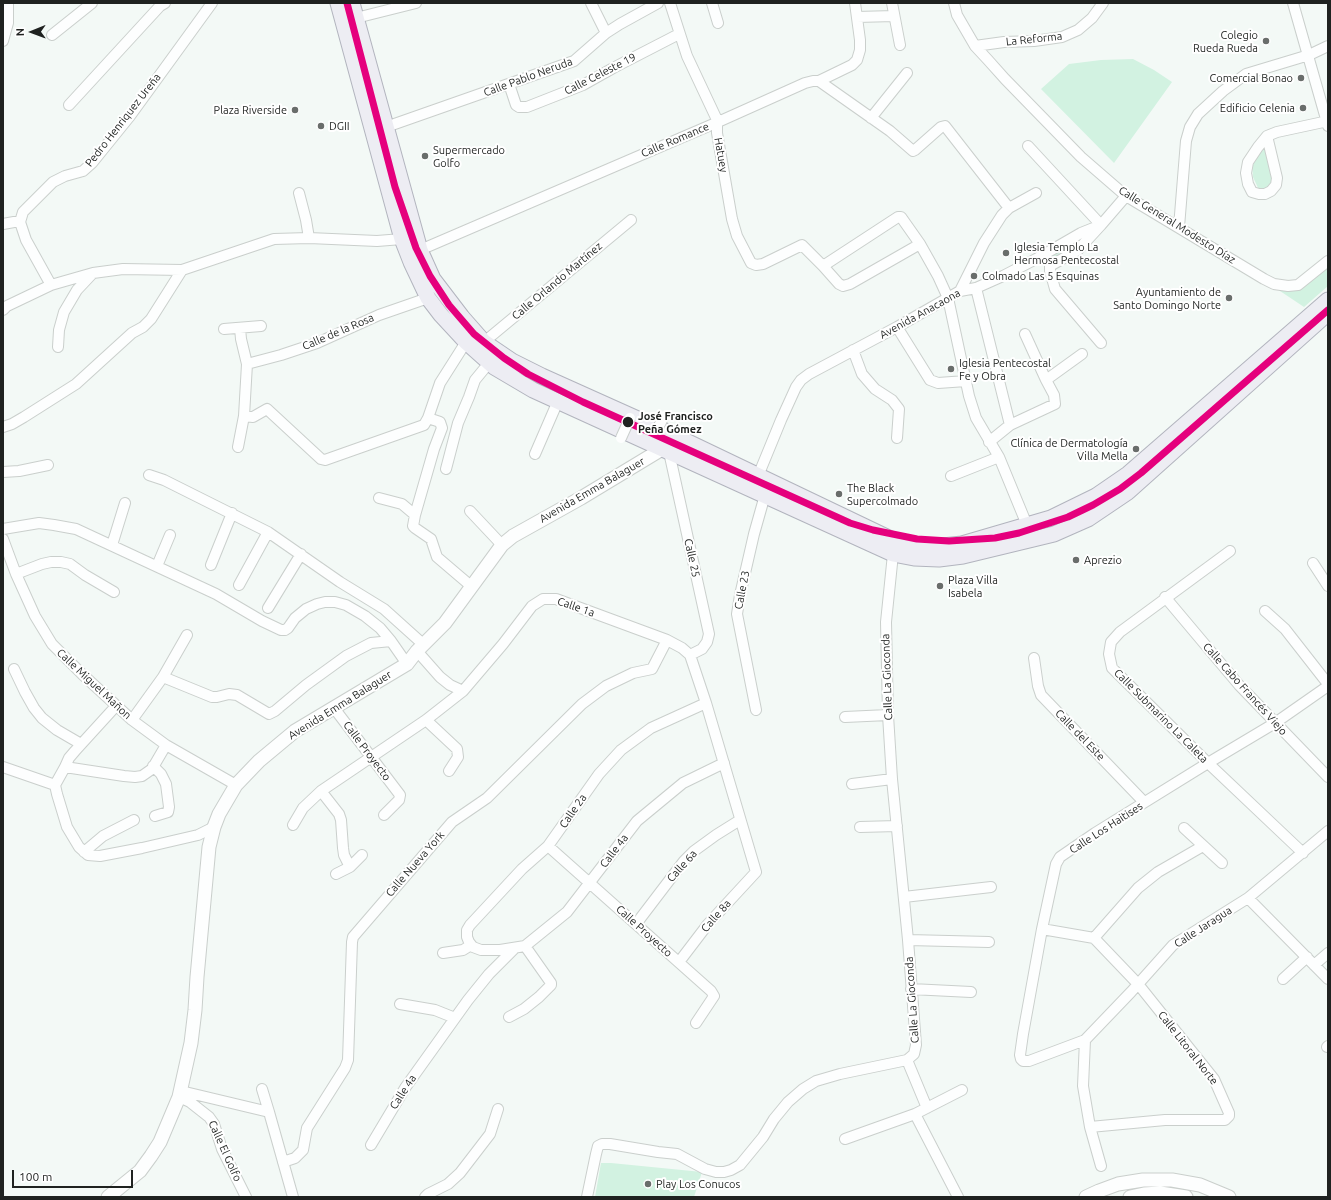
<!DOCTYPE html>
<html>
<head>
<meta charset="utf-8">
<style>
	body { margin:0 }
	#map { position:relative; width:1331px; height:1200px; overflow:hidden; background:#f3f9f6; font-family:Ubuntu,sans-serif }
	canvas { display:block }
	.frame { position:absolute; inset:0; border:4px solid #1f2220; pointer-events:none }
	.north { position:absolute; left:12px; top:12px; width:40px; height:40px; -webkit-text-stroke:3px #fff; paint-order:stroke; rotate:269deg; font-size:11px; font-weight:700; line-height:16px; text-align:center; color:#1f2220 }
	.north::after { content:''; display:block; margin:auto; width:14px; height:18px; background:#1f2220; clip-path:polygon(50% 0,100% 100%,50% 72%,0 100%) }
	.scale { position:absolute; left:12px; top:1170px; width:121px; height:18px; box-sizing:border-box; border:2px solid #1f2220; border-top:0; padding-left:5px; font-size:12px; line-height:14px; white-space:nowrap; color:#1f2220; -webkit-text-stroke:3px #fff; paint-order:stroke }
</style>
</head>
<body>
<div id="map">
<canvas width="1331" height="1200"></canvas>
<div class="frame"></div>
<div class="north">N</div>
<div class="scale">100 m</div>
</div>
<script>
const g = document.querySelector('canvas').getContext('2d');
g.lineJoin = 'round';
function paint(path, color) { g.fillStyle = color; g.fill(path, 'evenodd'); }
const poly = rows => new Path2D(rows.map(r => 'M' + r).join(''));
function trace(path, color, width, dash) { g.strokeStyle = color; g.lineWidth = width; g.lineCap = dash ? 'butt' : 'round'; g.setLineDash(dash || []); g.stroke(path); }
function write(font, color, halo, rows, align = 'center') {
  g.font = font + ' Ubuntu,sans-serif'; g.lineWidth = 4; g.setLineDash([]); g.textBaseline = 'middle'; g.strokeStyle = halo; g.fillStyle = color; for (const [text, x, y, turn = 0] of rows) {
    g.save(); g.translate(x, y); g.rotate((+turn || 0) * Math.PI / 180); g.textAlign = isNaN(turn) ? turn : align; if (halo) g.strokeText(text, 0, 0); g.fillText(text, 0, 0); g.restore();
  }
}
const green = poly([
	[1133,59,1154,70,1172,82,1114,163,1041,89,1069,64,1101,60],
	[1266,146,1274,181,1268,189,1259,190,1253,177,1252,163,1259,151],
	[1085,233,1076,244,1043,264,1037,256],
	[1328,262,1328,286,1304,307,1274,287,1286,288],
	[601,1163,611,1163,702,1172,694,1197,595,1197]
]);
const street = poly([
	[591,3,606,33],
	[670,3,687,56,718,122,717,125,717,133,732,219,737,236,751,263,756,265,763,264,802,245,823,266,839,284,843,286,850,284,920,244],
	[712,3,718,23],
	[892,3,900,45],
	[954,3,957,15,975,46,988,60,1005,79,1081,157,1126,196,1264,279,1274,284,1288,286,1298,285,1328,261],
	[1293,3,1328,126],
	[857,17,894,16],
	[356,18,416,3],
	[52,35,92,3],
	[3,41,8,23,8,3],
	[975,46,1004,42,1034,41,1062,37,1078,30,1092,18,1103,3],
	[819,81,852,65,857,60,860,50,860,40,855,3],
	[509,84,516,105,519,107,527,107,583,85,615,67,679,34],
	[69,105,160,6,165,3],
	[871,118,907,73],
	[386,127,574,61,606,33,620,24,658,3],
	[1267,136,1277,178,1276,185,1271,191,1265,194,1259,194,1252,192,1248,184,1246,173,1248,162,1258,147,1267,136,1277,132,1328,121],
	[1028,146,1101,225,1078,250,1050,266,1050,271,1055,289,1101,343],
	[299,193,306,220,309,238],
	[3,224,14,222,20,222],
	[1179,227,1186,141,1190,127,1198,114,1223,91,1246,74,1309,55,1328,46],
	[420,250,718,122,805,83,813,81,819,81,890,131,913,151,915,150,941,127,945,126,1009,208],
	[823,266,898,217,901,217,920,244,938,276,948,298,969,396,976,418,999,457,1027,525],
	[51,285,26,240,20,222,23,212,53,182,65,176,83,171,92,163,130,116,212,3],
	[976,288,1010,425],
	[960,291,984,243,1002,215,1009,208,1036,193],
	[3,310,7,306,51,285,93,273,123,269,182,270,274,239,309,238,377,241,402,239],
	[897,327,930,380,938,383,966,381],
	[224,329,261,326],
	[1025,334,1046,380],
	[484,342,631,220],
	[58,347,59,330,64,312,77,290,93,273],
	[853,350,862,374,875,389,892,400,899,409,897,438],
	[247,364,281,355,317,343,379,315,428,298],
	[244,416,253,417,267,409,321,459,325,460,424,425,428,418,440,383,466,342],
	[428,418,440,422,442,428,434,449,415,515,413,526,415,528,431,539,437,557,471,586],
	[3,427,12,424,24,417,76,384,132,333,143,327,151,319,182,270],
	[989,442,1010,425,1055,404,1054,395,1046,380,1082,354],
	[238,447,244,416,247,364,241,339,240,328],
	[669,452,709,634,707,642,702,649,690,655],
	[535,454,558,401],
	[446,469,458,423,469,397,475,380,489,363],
	[3,472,19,471,48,465],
	[149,475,164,480,268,532,340,582,384,609,424,645],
	[758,476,781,420,796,387,801,380,809,374,897,327,960,291,976,288,1003,276,1036,259,1081,233,1101,225,1126,196],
	[951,476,999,457],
	[379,498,402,504,415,515],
	[470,511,502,545],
	[3,529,39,523,54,525,76,529,216,594,262,621,281,630,285,630,288,628,295,618,306,609,317,604,325,602,335,602,346,605,365,616,380,628,391,641,407,664],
	[3,539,16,574,35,616,52,644,82,674,132,720,166,745,236,785],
	[112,545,125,503],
	[1230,551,1120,632,1111,642,1109,654,1112,668,1208,763,1303,853],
	[1313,563,1328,586],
	[211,565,232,513],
	[157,566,170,535],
	[16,574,42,564,51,562,61,562,70,564,85,575,114,592],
	[239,585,268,532],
	[1165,597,1239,685,1328,777],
	[268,608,301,554],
	[1265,611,1285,629,1328,684],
	[417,651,440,677,450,685,463,691],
	[1034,658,1038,686,1041,695,1144,802],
	[14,669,25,692,34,708,42,718,57,730,81,744],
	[163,677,212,697,217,697,229,694,237,695,269,714,275,711,306,685,346,656,371,643,391,641],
	[1328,686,1275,723,1208,763,1095,833,1060,857,1056,864,1042,929,1023,1034,1020,1055,1021,1059,1023,1061,1029,1061,1085,1040,1131,992,1173,945,1248,898,1328,831],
	[706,703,651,728,621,750,599,774,548,846,522,869,470,925,467,930,467,937,469,942,473,947,481,950,500,950,525,946,567,912,637,821,683,783,724,763],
	[116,706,75,751,69,758,65,767,124,776,135,777,142,776,152,769,166,745],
	[334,708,400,795,399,800,384,815],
	[756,710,737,614,740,595,754,534,765,495],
	[845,717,888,715],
	[132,720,163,677,187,635],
	[426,720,457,749,458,757,449,771],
	[153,766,161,774,166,784,169,807,168,812,155,816],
	[3,767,55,785],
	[65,767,55,785,57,794,67,827,79,847,88,855,100,856,142,848,198,835,214,827],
	[852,784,892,779],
	[321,791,339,814,341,820,343,848,344,855,350,867],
	[293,825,303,808,321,791,426,720,463,691,503,644,532,606,543,599,556,599,667,640,682,648,690,655,706,703,756,872,708,924,679,962],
	[860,827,897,826],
	[1184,828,1222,863],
	[548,846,711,991,714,996,696,1023],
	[84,852,103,836,134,820],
	[336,874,350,867,362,855],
	[904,897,991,887],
	[1248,898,1328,979],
	[636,924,684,861,694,851,716,835,740,820],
	[1042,929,1094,938,1138,984,1214,1079,1229,1113,1229,1116,1225,1120,1165,1120,1090,1127],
	[1094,938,1138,888,1158,872,1203,846],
	[908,940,989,942],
	[443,953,463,950,471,945],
	[1314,965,1328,953],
	[1283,979,1307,957],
	[911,989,971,992],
	[400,1004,435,1010,455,1018],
	[509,1017,524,1009,539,997,551,985,551,983,525,946],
	[1085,1040,1083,1086,1090,1127,1101,1166],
	[1327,1047,1328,1046],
	[907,1060,927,1108],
	[262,1089,269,1112],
	[181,1091,269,1112,293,1197],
	[179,1097,190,1102,209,1117,214,1124,222,1149,246,1197],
	[915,1114,958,1197],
	[845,1139,915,1114,962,1090],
	[371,1145,405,1088,468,1000,489,974,514,949],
	[283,1162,295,1158,303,1150,307,1128,345,1068,348,1060,352,942,353,937,452,822,487,798,582,704,606,686,633,673,652,669,667,640],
	[425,1197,428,1194,448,1184,460,1173,490,1134,498,1109],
	[587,1197,596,1154,598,1146,602,1144,610,1144,658,1152,677,1154,705,1169,716,1172,724,1172,731,1170,740,1165,763,1137,774,1119,788,1102,803,1089,816,1081,840,1074,907,1060,914,1054,916,1045,908,940,892,779,888,715,886,622,893,554]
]);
const secondary = poly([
	[108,1197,140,1171,151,1156,160,1142,179,1097,191,1043,195,1010,197,977,209,847,214,827,219,814,236,785,259,761,295,731,407,664,417,651,445,623,502,545,513,536,581,498,662,449,669,433],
	[1086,1197,1099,1191,1118,1184,1143,1180,1172,1180,1200,1185,1229,1197],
	[1130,1197,1144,1194,1160,1193,1186,1197]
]);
const primary = poly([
	[338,3,402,239,411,262,428,298,441,315,466,342,494,367,533,390,893,554,914,558,939,559,963,556,1054,534,1088,519,1128,492,1328,313],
	[352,3,420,250,433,279,462,317,484,342,512,361,542,376,669,433,897,542,933,547,962,544,1051,518,1096,496,1128,474,1328,300]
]);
const streetBridge = poly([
	[657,430,664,416],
	[621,438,630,418]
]);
const metro1 = poly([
	[347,3,395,187,416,248,430,276,449,305,474,334,504,358,528,374,583,402,850,523,873,530,917,539,949,541,995,538,1019,533,1068,517,1093,505,1120,489,1141,473,1328,310]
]);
const markers = [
	[1266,41,4,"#696d6b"],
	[1301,78,4,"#696d6b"],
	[1303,108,4,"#696d6b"],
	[295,110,4,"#696d6b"],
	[321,126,4,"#696d6b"],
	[425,156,4,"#696d6b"],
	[1006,253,4,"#696d6b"],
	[974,276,4,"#696d6b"],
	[1229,298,4,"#696d6b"],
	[951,369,4,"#696d6b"],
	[628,422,6,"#1f2220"],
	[1136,449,4,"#696d6b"],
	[839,494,4,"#696d6b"],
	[1076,560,4,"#696d6b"],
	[940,586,4,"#696d6b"],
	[648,1184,4,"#696d6b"]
];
const poiNames = [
	["Colegio",1258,35,"right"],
	["Rueda Rueda",1258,48,"right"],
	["Comercial Bonao",1293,78,"right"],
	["Edificio Celenia",1295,108,"right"],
	["Plaza Riverside",287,110,"right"],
	["DGII",329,126],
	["Supermercado",433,150],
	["Golfo",433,163],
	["Iglesia Templo La",1014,247],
	["Hermosa Pentecostal",1014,260],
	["Colmado Las 5 Esquinas",982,276],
	["Ayuntamiento de",1221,292,"right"],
	["Santo Domingo Norte",1221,305,"right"],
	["Iglesia Pentecostal",959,363],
	["Fe y Obra",959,376],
	["Clínica de Dermatología",1128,443,"right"],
	["Villa Mella",1128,456,"right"],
	["The Black",847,488],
	["Supercolmado",847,501],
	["Aprezio",1084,560],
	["Plaza Villa",948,580],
	["Isabela",948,593],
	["Play Los Conucos",656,1184]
];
const streetNames = [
	["La Reforma",1034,39,-6],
	["Calle Celeste 19",600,74,-27],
	["Calle Pablo Neruda",528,77,-20],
	["Pedro Henriquez Ureña",123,120,-52],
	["Calle Romance",675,140,-23],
	["Hatuey",721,155,80],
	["Calle General Modesto Díaz",1177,225,32],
	["Calle Orlando Martínez",557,281,-40],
	["Avenida Anacaona",920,314,-29],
	["Calle de la Rosa",338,332,-23],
	["Avenida Emma Balaguer",592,490,-30],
	["Calle 25",692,558,78],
	["Calle 23",742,590,-79],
	["Calle 1a",576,607,19],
	["Calle La Gioconda",887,677,-92],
	["Calle Miguel Mañon",94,684,43],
	["Calle Cabo Francés Viejo",1245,689,48],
	["Avenida Emma Balaguer",340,705,-32],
	["Calle Submarino La Caleta",1161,716,45],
	["Calle del Este",1080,735,46],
	["Calle Proyecto",367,751,53],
	["Calle 2a",573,811,-55],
	["Calle Los Haitises",1106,828,-33],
	["Calle 4a",614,851,-53],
	["Calle Nueva York",415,864,-49],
	["Calle 6a",682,866,-48],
	["Calle 8a",716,916,-49],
	["Calle Jaragua",1203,927,-33],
	["Calle Proyecto",644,931,42],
	["Calle La Gioconda",912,1000,-94],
	["Calle Litoral Norte",1188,1048,52],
	["Calle 4a",403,1092,-57],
	["Calle El Golfo",225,1151,66]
];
const stopNames = [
	["José Francisco",638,416],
	["Peña Gómez",638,429]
];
paint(green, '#d2f2e1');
trace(street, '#cacfcc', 12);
trace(secondary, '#cacfcc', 15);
trace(primary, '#b2b4be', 17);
trace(street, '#fdfefe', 10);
trace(secondary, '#fdfefe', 13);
trace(primary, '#ededf3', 15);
trace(streetBridge, '#cacfcc', 12, []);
trace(streetBridge, '#fdfefe', 10);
trace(metro1, '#e5007d', 7);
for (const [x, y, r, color] of markers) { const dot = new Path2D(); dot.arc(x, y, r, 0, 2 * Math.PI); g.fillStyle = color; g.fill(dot); trace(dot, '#fff', 1.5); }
write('11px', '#1f2220', '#fff', poiNames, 'left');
write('11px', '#1f2220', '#fff', streetNames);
write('bold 11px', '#1f2220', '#fff', stopNames, 'left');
</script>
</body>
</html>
